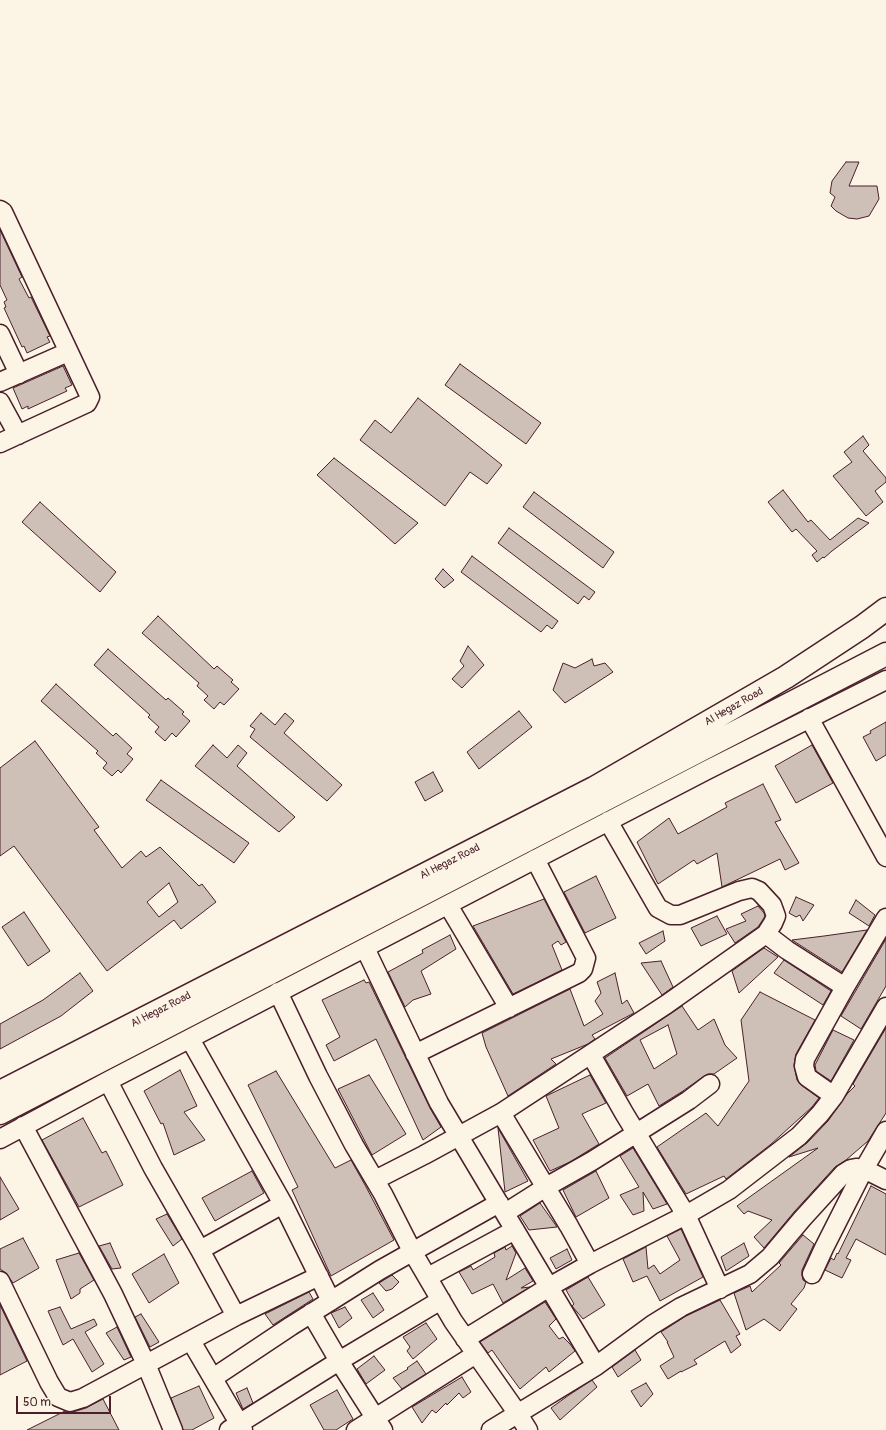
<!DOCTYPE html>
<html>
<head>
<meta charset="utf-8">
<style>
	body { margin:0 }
	#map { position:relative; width:886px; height:1430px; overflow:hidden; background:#fcf5e5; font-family:Pangolin,sans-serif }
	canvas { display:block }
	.scale { position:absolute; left:16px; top:1396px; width:95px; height:18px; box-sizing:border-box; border:2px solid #4a1f2b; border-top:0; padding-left:5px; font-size:12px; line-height:14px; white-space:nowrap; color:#4a1f2b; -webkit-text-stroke:3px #fcf5e5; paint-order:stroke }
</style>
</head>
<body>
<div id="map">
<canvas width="886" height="1430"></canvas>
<div class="scale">50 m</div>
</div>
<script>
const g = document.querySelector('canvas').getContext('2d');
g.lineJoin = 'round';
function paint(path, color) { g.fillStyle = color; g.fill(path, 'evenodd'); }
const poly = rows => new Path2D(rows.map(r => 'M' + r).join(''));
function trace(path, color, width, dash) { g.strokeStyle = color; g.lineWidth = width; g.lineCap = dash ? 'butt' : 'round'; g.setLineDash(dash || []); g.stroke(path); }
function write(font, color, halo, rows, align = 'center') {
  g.font = font + ' Pangolin,sans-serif'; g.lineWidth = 4; g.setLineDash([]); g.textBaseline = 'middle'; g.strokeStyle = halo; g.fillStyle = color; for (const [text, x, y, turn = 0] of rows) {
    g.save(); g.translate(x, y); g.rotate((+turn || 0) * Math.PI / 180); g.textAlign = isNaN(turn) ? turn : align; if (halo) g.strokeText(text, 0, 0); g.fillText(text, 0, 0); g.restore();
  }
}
const building = poly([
	[846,162,859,162,849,186,877,186,879,199,869,216,857,219,848,218,836,211,831,206,835,197,830,193,832,181,846,162],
	[0,230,22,277,19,279,29,298,31,297,50,336,47,337,50,342,27,353,24,346,22,347,4,308,6,307,4,302,7,300,0,285,0,230],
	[460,364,541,423,526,444,445,385,460,364],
	[63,366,72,385,65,388,67,391,28,409,28,406,22,409,13,388,63,366],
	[418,398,502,465,487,484,470,472,445,506,360,440,375,420,391,433,418,398],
	[863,436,869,445,863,451,886,478,886,482,875,491,883,502,866,516,833,476,852,462,844,452,863,436],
	[334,458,418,523,395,544,317,475,334,458],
	[783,490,808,522,811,520,830,540,858,518,869,523,832,551,824,558,823,557,817,562,812,555,817,551,796,529,792,532,768,502,783,490],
	[534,492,614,552,603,568,523,507,534,492],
	[40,502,116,572,100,592,22,522,40,502],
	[509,528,595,592,589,600,584,596,578,604,498,543,509,528],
	[472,556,558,621,552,629,547,625,541,632,461,572,472,556],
	[443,569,454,580,444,588,435,579,443,569],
	[158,616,214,669,217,666,233,680,231,682,239,689,224,705,220,702,214,709,204,700,208,696,197,686,199,683,142,633,158,616],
	[468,646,484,665,462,688,452,679,464,666,460,661,468,646],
	[108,649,166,700,168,698,184,712,182,714,190,721,176,737,172,733,165,741,155,732,159,727,148,717,150,715,94,665,108,649],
	[592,659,594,666,605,663,613,672,565,703,553,690,563,663,575,668,592,659],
	[56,684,113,736,116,733,132,748,127,754,133,759,121,773,118,770,112,776,103,768,107,763,96,753,98,751,41,701,56,684],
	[519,711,532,727,479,769,467,752,519,711],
	[261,713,275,725,285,713,294,721,284,733,342,785,327,801,250,737,255,729,250,726,261,713],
	[886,722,886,755,876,761,863,737,871,733,870,731,886,722],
	[35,741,99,827,94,830,122,868,141,851,146,857,160,847,199,886,202,884,216,902,181,929,174,920,107,971,14,846,0,856,0,768,35,741],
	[169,883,178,902,159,917,147,902,169,883],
	[213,745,227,758,238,745,247,753,237,766,295,817,279,832,195,766,213,745],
	[812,745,833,783,796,803,775,766,812,745],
	[433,772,443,791,425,801,415,782,433,772],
	[161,780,249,843,234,863,146,800,161,780],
	[763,784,781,820,775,822,799,863,785,870,780,859,722,887,717,853,697,864,694,860,658,884,637,842,669,818,678,834,727,807,725,803,763,784],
	[596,876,616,918,585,933,564,892,596,876],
	[796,897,814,905,803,921,800,915,796,917,789,913,796,897],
	[544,899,566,942,561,945,558,941,552,945,562,970,513,994,473,926,544,899],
	[856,900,875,915,869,926,849,913,856,900],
	[758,906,764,913,765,916,764,918,758,927,735,943,726,929,746,921,741,914,758,906],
	[24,912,50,951,28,966,2,927,24,912],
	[717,916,727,934,701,946,691,928,717,916],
	[867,930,842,972,792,940,824,936,867,930],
	[663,931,665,941,646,954,639,943,663,931],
	[450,935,456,949,421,971,431,994,413,1000,405,1007,388,972,423,953,422,950,450,935],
	[886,939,886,986,861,1029,841,1016,886,939],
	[764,948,778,957,739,993,732,971,764,948],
	[784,960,831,991,823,1005,774,973,784,960],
	[661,961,673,987,662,995,641,963,661,961],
	[80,973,93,991,61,1016,0,1049,0,1024,43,1000,80,973],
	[615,973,622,1004,627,1000,634,1013,592,1035,595,1039,588,1044,551,1059,556,1064,508,1096,486,1047,482,1033,570,989,584,1026,603,1014,595,1001,601,993,597,982,615,973],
	[364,980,366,983,369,982,430,1108,441,1127,423,1140,376,1039,334,1061,326,1045,340,1037,322,1000,364,980],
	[760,992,815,1020,796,1054,794,1065,797,1080,801,1085,819,1098,812,1107,770,1145,726,1179,724,1176,686,1194,657,1147,706,1113,718,1126,749,1081,741,1020,760,992],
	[682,1006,698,1030,714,1019,725,1045,737,1058,714,1074,708,1074,704,1076,683,1091,659,1106,648,1084,627,1096,605,1058,682,1006],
	[668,1025,677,1054,654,1069,640,1040,668,1025],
	[886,1028,886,1113,868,1141,846,1160,835,1167,794,1212,764,1248,754,1237,772,1220,748,1211,744,1214,737,1206,818,1148,789,1157,807,1143,828,1121,847,1094,855,1086,853,1084,886,1028],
	[833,1030,854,1040,831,1081,816,1071,815,1065,833,1030],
	[180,1070,197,1106,184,1112,205,1140,174,1155,163,1123,161,1124,144,1091,180,1070],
	[276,1071,335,1168,351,1160,365,1185,394,1240,331,1276,292,1190,298,1187,248,1085,276,1071],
	[369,1075,406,1134,372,1155,338,1089,369,1075],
	[590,1075,606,1103,582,1114,599,1144,570,1162,550,1171,533,1140,559,1128,546,1096,590,1075],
	[83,1118,102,1153,106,1151,123,1185,79,1207,42,1140,83,1118],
	[498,1128,528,1181,505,1192,498,1128],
	[633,1148,667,1204,653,1209,643,1192,644,1211,633,1215,620,1195,639,1187,620,1156,633,1148],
	[252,1171,264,1193,215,1221,202,1198,252,1171],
	[596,1171,609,1198,576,1217,563,1190,596,1171],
	[0,1177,19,1209,0,1220,0,1177],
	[871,1186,886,1194,886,1255,856,1239,846,1258,851,1260,842,1278,825,1270,831,1258,834,1260,837,1253,838,1254,871,1186],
	[540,1203,557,1227,529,1230,520,1216,540,1203],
	[167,1214,182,1239,173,1246,156,1219,167,1214],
	[681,1229,703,1277,660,1301,647,1276,633,1282,623,1259,646,1247,648,1269,654,1265,660,1274,680,1260,667,1236,681,1229],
	[803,1235,814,1244,802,1270,802,1275,803,1280,806,1282,804,1288,791,1304,797,1309,780,1331,764,1319,746,1330,734,1293,750,1286,752,1292,781,1265,779,1263,803,1235],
	[23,1238,39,1268,13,1283,6,1273,0,1269,0,1249,23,1238],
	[110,1243,121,1268,112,1269,99,1246,110,1243],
	[744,1243,749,1256,726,1271,721,1257,744,1243],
	[512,1246,516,1253,506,1280,525,1268,533,1281,521,1288,530,1287,503,1303,493,1284,472,1294,459,1272,471,1266,473,1270,495,1257,494,1253,505,1247,506,1250,512,1246],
	[567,1249,572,1260,556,1269,550,1258,567,1249],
	[79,1253,94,1280,80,1289,80,1293,71,1299,56,1260,79,1253],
	[164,1254,179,1283,149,1303,132,1274,164,1254],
	[392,1275,399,1282,392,1289,386,1291,379,1283,392,1275],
	[588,1277,605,1305,583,1319,572,1306,574,1304,566,1290,588,1277],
	[309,1292,313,1299,273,1325,265,1314,309,1292],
	[373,1293,384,1310,373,1318,361,1300,373,1293],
	[720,1300,740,1334,736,1336,741,1345,731,1353,725,1341,694,1360,697,1364,681,1372,681,1371,668,1379,660,1366,674,1357,667,1342,668,1342,661,1332,686,1316,720,1300],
	[545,1302,556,1319,549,1326,559,1339,563,1337,570,1344,575,1351,549,1372,546,1367,520,1389,506,1370,492,1350,488,1353,480,1342,545,1302],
	[0,1305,27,1361,0,1375,0,1305],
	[60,1307,71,1329,94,1319,97,1325,85,1332,104,1364,92,1372,73,1339,63,1345,48,1311,60,1307],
	[345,1307,352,1318,339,1328,331,1313,345,1307],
	[141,1314,159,1342,150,1347,135,1317,141,1314],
	[426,1323,437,1339,413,1359,407,1351,410,1347,403,1337,426,1323],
	[117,1327,131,1357,124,1360,106,1333,117,1327],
	[635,1350,641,1360,618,1377,612,1367,635,1350],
	[374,1356,385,1370,366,1384,357,1369,374,1356],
	[417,1361,426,1374,402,1389,393,1378,408,1369,407,1368,417,1361],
	[462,1377,471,1392,463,1398,459,1393,447,1405,446,1403,436,1413,432,1410,422,1423,412,1407,462,1377],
	[592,1380,597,1387,560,1420,551,1408,569,1395,592,1380],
	[646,1383,653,1394,641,1407,631,1391,646,1383],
	[199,1386,214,1418,192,1430,183,1430,171,1398,199,1386],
	[247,1388,253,1403,243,1409,236,1393,247,1388],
	[337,1390,353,1419,336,1430,324,1430,310,1405,337,1390],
	[103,1399,119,1430,27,1430,65,1411,73,1412,86,1408,103,1399]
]);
const minor = poly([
	[0,210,3,212,90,397,87,403,0,443],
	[0,334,19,374],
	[0,382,68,352],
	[0,402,18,435],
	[809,718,886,857],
	[608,821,658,908,671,915,680,915,739,891,752,888,759,891,772,905,776,916,773,923,766,934,787,950,845,987],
	[448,905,509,1008],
	[365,948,439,1103,596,1366],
	[278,992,318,1076,354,1145,383,1194,412,1251,453,1321,518,1414,528,1430],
	[190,1039,283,1204,331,1301],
	[415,1054,579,973,583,969,586,958,535,859],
	[591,1055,624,1113,686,1215,720,1289],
	[108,1081,153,1168,200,1250,236,1316,319,1276],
	[834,1096,807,1077,804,1066,805,1059,845,987,886,918],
	[501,1113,569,1226,590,1264],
	[23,1126,113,1294,146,1364,173,1430],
	[0,1139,108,1081,707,770,886,680],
	[375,1180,424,1155,501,1113,667,1004,766,934],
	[505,1213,546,1187,592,1161,689,1100,710,1084],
	[200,1250,283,1204],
	[812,1274,824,1248,864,1169,886,1131],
	[428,1277,515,1230],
	[0,1281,49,1382,58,1397,70,1402,83,1398,236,1316],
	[311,1313,339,1361,383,1430],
	[465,1339,549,1287,590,1264,686,1215,729,1190,799,1136,820,1114,834,1096,886,1007],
	[191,1341,243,1430],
	[213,1378,291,1326,380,1270,499,1203],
	[229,1430,339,1361,441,1300],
	[356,1430,476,1354],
	[491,1430,596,1366,652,1325,681,1307,750,1274,770,1257,802,1219,843,1174,851,1169,856,1168,864,1169,886,1180]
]);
const major = poly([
	[0,1092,594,788,786,677,862,627,886,609],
	[0,1113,886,654]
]);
const streetNames = [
	["Al Hegaz Road",734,707,-30],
	["Al Hegaz Road",450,862,-27],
	["Al Hegaz Road",161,1010,-27]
];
paint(building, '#cfc0b7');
trace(building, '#4a1f2b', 1);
trace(minor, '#4a1f2b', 21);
trace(major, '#4a1f2b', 25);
trace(minor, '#fcf5e5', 18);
trace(major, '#fcf5e5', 22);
write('11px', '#4a1f2b', '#fcf5e5', streetNames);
</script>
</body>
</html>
